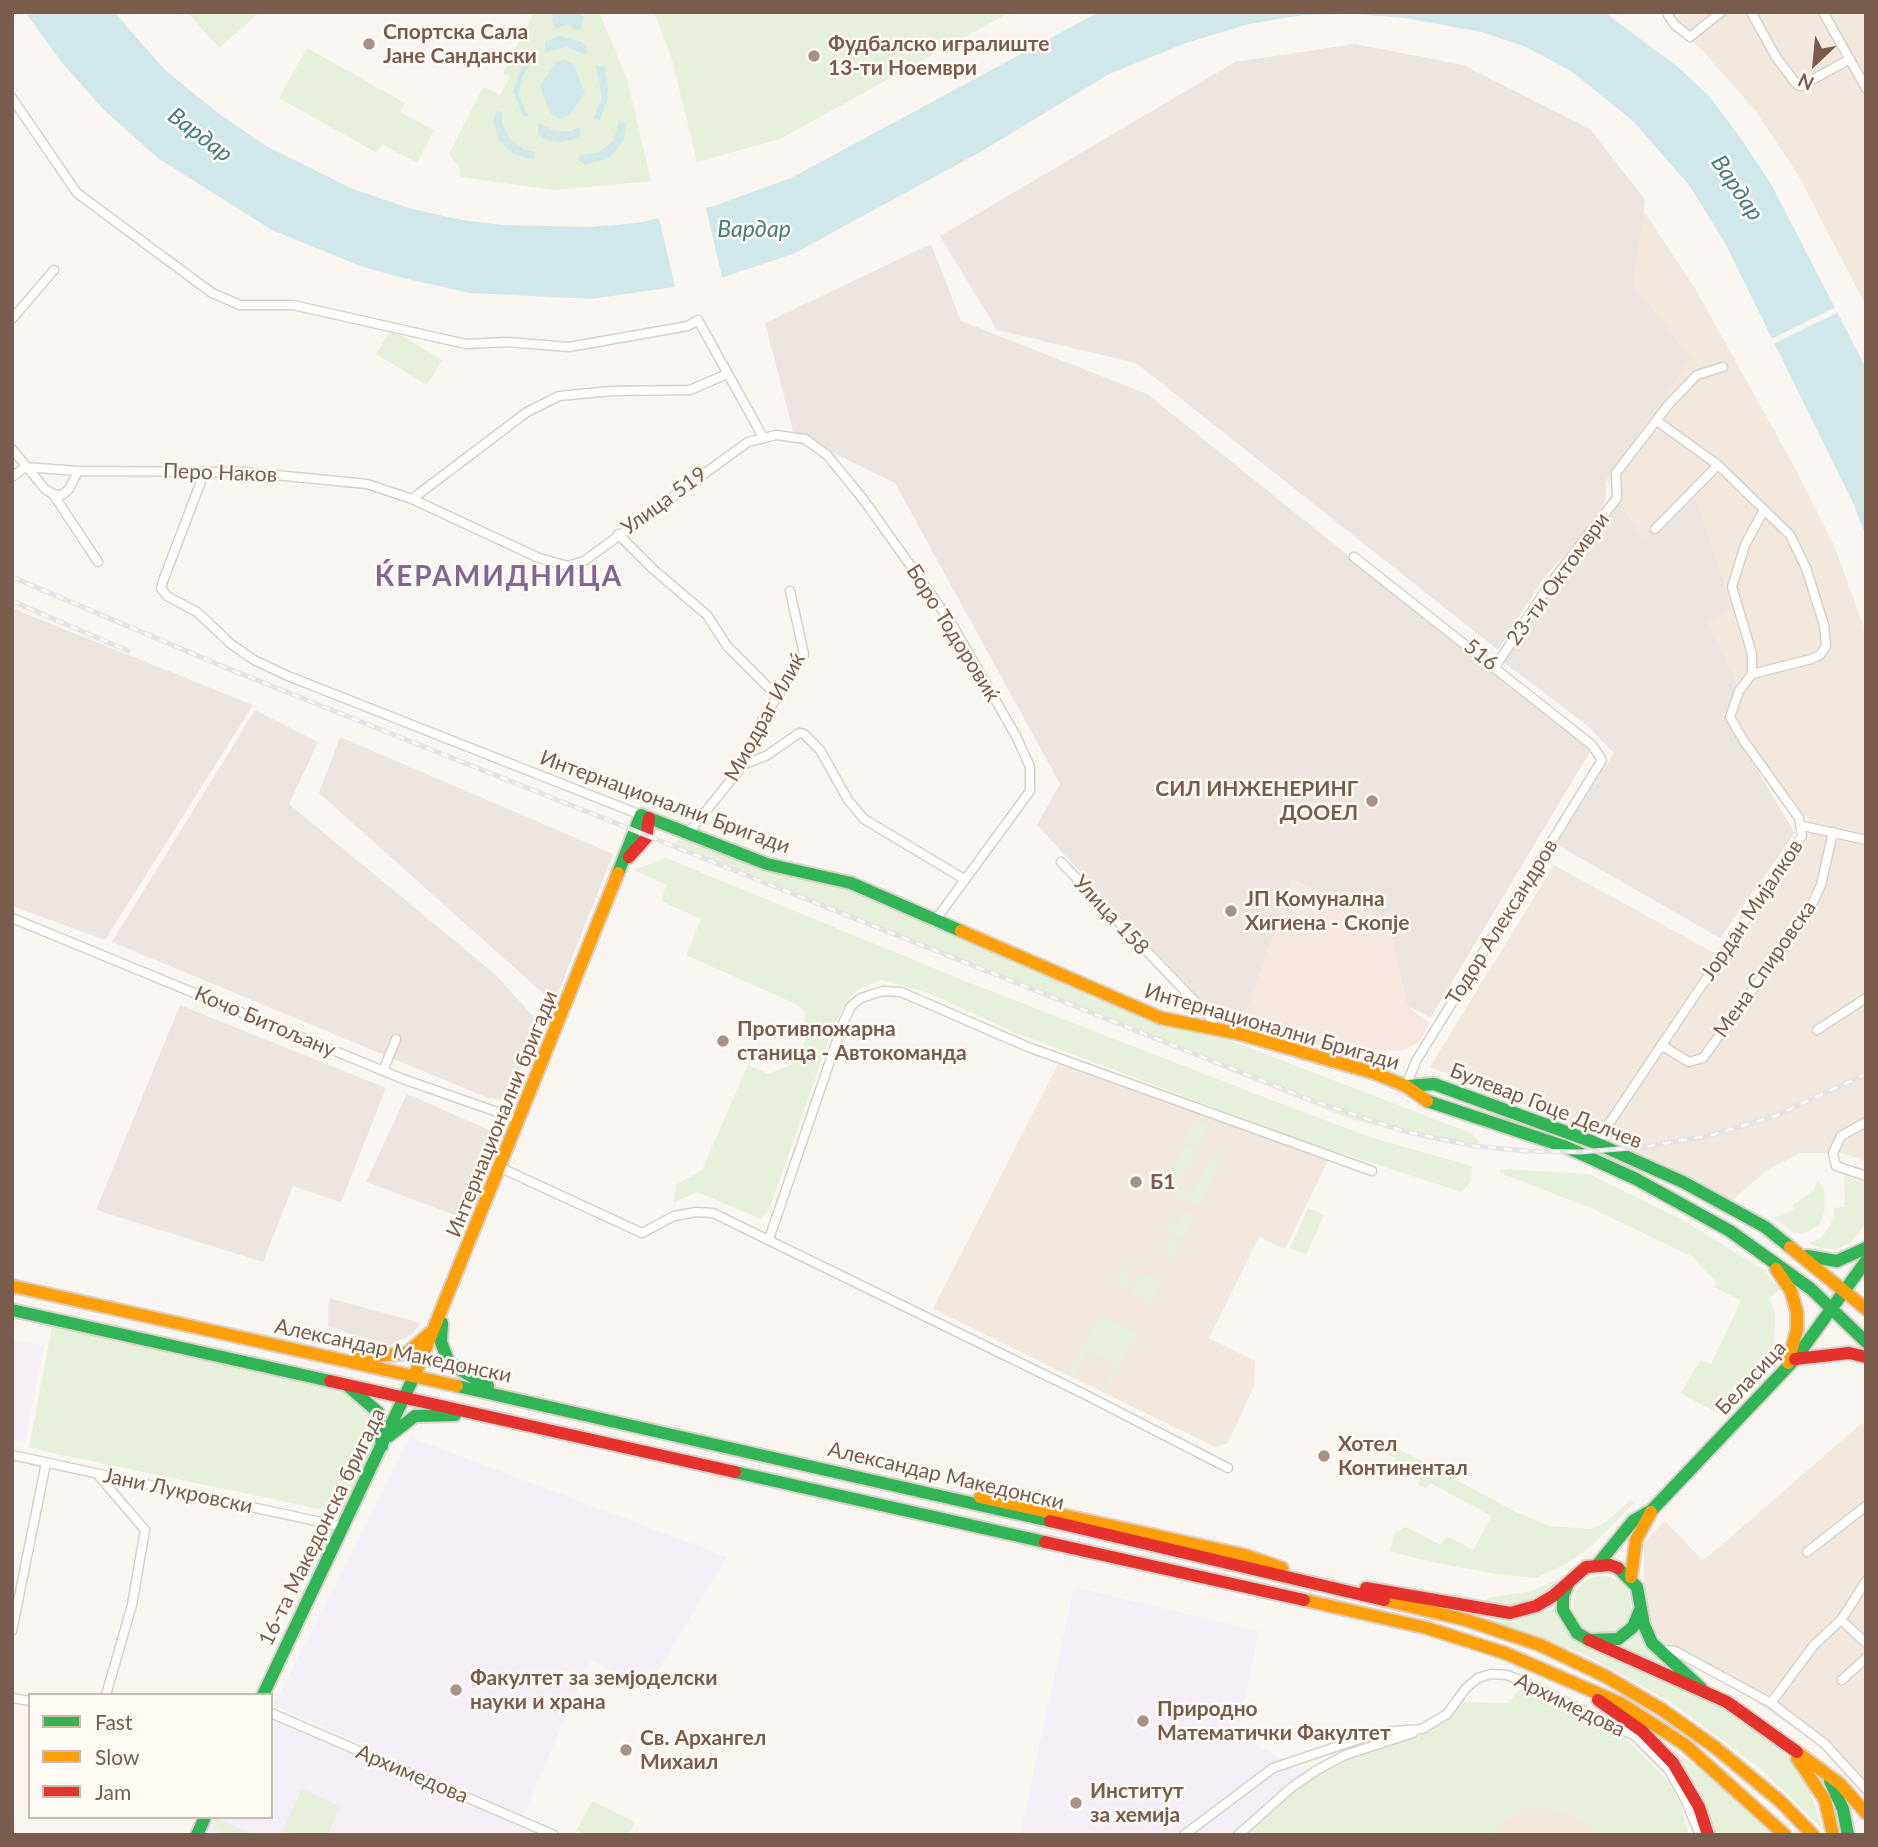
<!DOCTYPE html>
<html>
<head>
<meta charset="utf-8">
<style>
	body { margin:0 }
	#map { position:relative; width:1878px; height:1847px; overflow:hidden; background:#f9f5f0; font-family:Lato,sans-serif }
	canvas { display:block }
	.frame { position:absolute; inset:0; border:14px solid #7a5c4d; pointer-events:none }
	.legend { position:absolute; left:28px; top:1693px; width:245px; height:126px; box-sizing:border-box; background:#fffaf3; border:2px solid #cabbb1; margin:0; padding:9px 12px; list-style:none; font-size:21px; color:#7a5c4d }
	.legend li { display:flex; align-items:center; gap:14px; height:35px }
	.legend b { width:35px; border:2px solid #cabbb1 }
	.north { position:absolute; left:1780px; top:28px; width:70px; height:70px; -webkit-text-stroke:5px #fffaf3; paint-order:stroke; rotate:206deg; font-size:19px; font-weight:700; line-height:28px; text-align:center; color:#7a5c4d }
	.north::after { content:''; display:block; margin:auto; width:24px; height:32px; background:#7a5c4d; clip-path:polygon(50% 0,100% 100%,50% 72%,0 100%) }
</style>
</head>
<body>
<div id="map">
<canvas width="1878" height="1847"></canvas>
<div class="frame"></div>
<ul class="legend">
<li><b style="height:9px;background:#30b455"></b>Fast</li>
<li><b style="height:9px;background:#ff9f0a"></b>Slow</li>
<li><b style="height:9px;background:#e5322d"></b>Jam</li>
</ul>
<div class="north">N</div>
</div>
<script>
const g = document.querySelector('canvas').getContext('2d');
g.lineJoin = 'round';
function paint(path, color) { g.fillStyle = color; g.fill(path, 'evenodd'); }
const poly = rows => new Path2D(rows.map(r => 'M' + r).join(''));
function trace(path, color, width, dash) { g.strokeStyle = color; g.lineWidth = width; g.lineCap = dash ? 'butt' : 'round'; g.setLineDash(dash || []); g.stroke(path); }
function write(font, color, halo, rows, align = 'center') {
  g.font = font + ' Lato,sans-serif'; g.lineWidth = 5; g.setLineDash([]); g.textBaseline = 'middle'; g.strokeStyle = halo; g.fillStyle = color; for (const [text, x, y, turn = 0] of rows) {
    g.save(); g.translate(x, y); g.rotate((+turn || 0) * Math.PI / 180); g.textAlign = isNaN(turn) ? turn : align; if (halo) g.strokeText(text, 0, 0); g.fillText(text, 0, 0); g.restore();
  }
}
const residential = poly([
	[1681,12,1866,12,1866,306,1797,173,1755,110,1700,48,1672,27],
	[1643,210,1696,290,1795,468,1834,545,1863,625,1866,643,1866,1161,1842,1153,1801,1153,1765,1171,1731,1202,1572,1123,1430,1067,1554,865,1727,960,1810,835,1809,821,1755,750,1734,712,1741,697,1738,685,1708,622,1733,609,1696,498,1645,538,1618,502,1606,479,1690,359,1632,284],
	[1058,1064,1328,1160,1285,1249,1259,1237,1209,1338,1255,1361,1254,1386,1228,1443,1215,1447,933,1309],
	[1862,1423,1866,1427,1866,1800,1820,1746,1747,1696,1675,1652,1655,1632,1644,1590,1644,1542,1665,1521,1703,1561],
	[1526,1806,1567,1810,1607,1835,1495,1835,1497,1824]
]);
const commercial = poly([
	[1291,880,1388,920,1407,1006,1430,1023,1419,1042,1402,1051,1339,1050,1241,1027]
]);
const industrial = poly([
	[1355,44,1463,65,1590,129,1645,200,1633,284,1691,359,1606,479,1605,511,1544,577,1498,650,1136,363,997,330,940,236,1235,62],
	[931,244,961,321,1147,394,1591,750,1431,1017,1407,1006,1388,920,1292,880,1241,1027,1220,1022,1037,825,1060,784,895,483,794,434,765,323],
	[1696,498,1733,609,1708,622,1738,685,1724,715,1795,833,1720,938,1556,844,1614,753,1588,726,1502,661,1551,587,1618,502,1645,538],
	[14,609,253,705,105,940,12,906],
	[255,710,318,742,289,804,496,975,539,1023,507,1101,488,1098,112,942],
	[340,737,613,854,554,1003,319,793],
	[180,1005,386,1088,341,1202,293,1186,263,1262,96,1210],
	[407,1094,496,1133,466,1219,366,1182],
	[329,1298,421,1323,411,1335,390,1345,328,1327]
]);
const education = poly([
	[12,1339,44,1346,25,1442,12,1440],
	[410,1437,727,1557,647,1688,590,1660,523,1816,274,1705],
	[1074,1587,1259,1631,1237,1735,1403,1821,1406,1835,1020,1835],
	[271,1717,544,1835,204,1835,213,1817,271,1817]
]);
const green = poly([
	[187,12,260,12,219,48],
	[534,12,599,12,627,79,651,181,555,190,459,177,460,168,449,154,483,87,500,95,510,77,503,73],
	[654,12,1010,12,780,139,697,162,671,56],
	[307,48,405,103,400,112,434,130,417,163,382,144,377,153,279,98],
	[391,329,442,360,427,385,376,354],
	[688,835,836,884,1028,963,1471,1133,1478,1141,1477,1148,1427,1139,1345,1117,670,845],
	[666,858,960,979,1274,1101,1373,1138,1472,1166,1471,1181,1462,1192,1295,1138,1011,1031,929,993,882,980,859,989,849,998,833,1027,769,1210,761,1219,697,1192,673,1203,676,1185,702,1170,748,1065,768,1074,791,1065,807,1039,804,1010,794,1003,686,955,701,919,661,901,667,885,634,870],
	[1194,1120,1209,1126,1199,1147,1185,1140],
	[1184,1145,1197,1151,1179,1191,1190,1196,1209,1157,1220,1162,1199,1207,1163,1190],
	[1500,1169,1589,1174,1679,1218,1764,1270,1780,1289,1769,1298,1775,1314,1774,1349,1759,1370,1717,1413,1681,1393,1700,1360,1711,1364,1741,1301,1714,1287,1717,1283,1693,1257,1591,1208,1500,1173],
	[1844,1175,1866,1183,1866,1223,1850,1243,1836,1249,1820,1248,1809,1243,1821,1238,1827,1230,1834,1218,1834,1208,1845,1207],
	[1818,1180,1824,1189,1825,1210,1820,1224,1805,1233,1795,1233,1773,1218,1794,1210,1793,1205,1813,1191],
	[1308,1208,1324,1215,1306,1255,1290,1248],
	[1184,1211,1194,1216,1184,1239,1165,1230,1170,1221,1178,1224],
	[1169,1237,1181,1243,1171,1264,1166,1261,1170,1252,1163,1248],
	[1125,1265,1129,1267,1125,1278,1132,1281,1127,1290,1115,1285],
	[1141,1273,1161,1283,1151,1304,1131,1294],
	[1099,1315,1137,1334,1107,1392,1103,1390,1116,1364,1089,1350,1075,1376,1069,1373],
	[52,1327,351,1392,373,1414,376,1440,343,1514,29,1448],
	[1387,1443,1520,1514,1550,1526,1591,1529,1606,1522,1630,1500,1635,1502,1591,1546,1568,1563,1536,1578,1495,1574,1423,1560,1389,1551,1395,1533,1406,1527,1441,1545,1447,1536,1473,1550,1492,1516,1430,1483,1426,1489,1418,1484,1420,1479,1411,1475,1407,1478,1389,1471,1395,1458,1383,1452],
	'1573 1605a29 29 0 1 1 58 0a29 29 0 1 1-58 0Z',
	[1556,1580,1558,1582,1548,1592,1525,1605,1500,1608,1485,1606,1487,1598,1532,1591],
	[1555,1603,1561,1624,1578,1642,1628,1660,1712,1698,1780,1746,1807,1784,1823,1829,1761,1769,1671,1702,1588,1656,1493,1621,1516,1619,1539,1612],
	[1638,1631,1651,1653,1666,1667,1617,1648,1616,1646],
	[1520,1689,1625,1738,1669,1782,1681,1806,1689,1835,1607,1835,1567,1810,1526,1806,1497,1824,1495,1835,1241,1835,1301,1784,1330,1767,1357,1754,1421,1735,1440,1723,1462,1702,1508,1703],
	[1669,1746,1707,1775,1773,1833,1713,1835,1698,1788],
	[302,1789,340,1806,328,1835,282,1832],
	[592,1801,635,1822,629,1835,586,1835,577,1830],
	[217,1818,255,1835,227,1835,213,1829]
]);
const water = poly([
	[25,12,114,12,165,70,218,113,266,146,353,189,412,209,462,220,503,225,588,227,637,223,714,206,791,178,1099,12,1604,12,1678,67,1709,96,1739,136,1771,184,1866,368,1866,537,1854,505,1725,243,1689,185,1633,121,1571,71,1526,47,1481,32,1405,18,1356,14,1303,15,1249,24,1186,43,1109,74,982,151,793,254,708,282,592,299,470,293,411,280,363,267,272,230,159,159,105,111,63,64],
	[553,12,581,12,584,18,581,27,577,31,567,24,556,29,552,21],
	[559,36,580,41,587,46,586,55,567,47,545,52,545,42],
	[525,57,534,59,523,75,520,86,519,96,528,116,523,116,513,91],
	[564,60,574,65,585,93,569,115,560,119,551,114,540,86,556,62],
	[596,66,604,66,608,85,608,99,600,120,593,119,602,97],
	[497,111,502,112,502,123,509,138,525,150,536,152,534,160,514,154,498,139,493,119],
	[619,122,626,123,624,140,610,157,586,165,578,160,581,155,600,152,613,141],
	[538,123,555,131,572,131,580,127,580,137,563,142,547,140,538,134]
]);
const pier = poly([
	[705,204,723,281,676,291,658,214],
	[1838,306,1841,311,1771,345,1769,340]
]);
const street = poly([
	[1751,12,1776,57,1797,85,1801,86,1850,59],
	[1823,12,1866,88],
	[1668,15,1675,25,1690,37,1721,12],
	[12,98,77,193,212,293,240,305,293,305,466,344,508,342,569,347,688,326,698,320,763,437],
	[12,319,54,270],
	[1657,421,1718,465,1790,535,1806,568,1824,625,1826,646,1820,655,1811,659,1752,674],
	[12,449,45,489,53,494,62,495,69,489,78,471],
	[205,471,163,581,161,588,167,596,197,612,231,644,254,660,288,676,641,815],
	[12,477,25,467,78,471,245,472,367,484,412,499,539,558,568,566,584,561,748,442,776,435,805,439,827,455,863,499,950,621,1016,736,1030,767,1030,791,934,922],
	[53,494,98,562],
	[412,499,527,412,559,396,612,391,690,390,727,374],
	[1655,529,1718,465],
	[618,534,654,570,707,615,727,646,777,696],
	[1354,557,1592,745,1602,760,1416,1061,1406,1086],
	[1495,667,1550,584,1617,498,1616,473,1669,404,1697,375,1723,367],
	[1752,674,1752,654,1732,587,1745,545,1764,510],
	[744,764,766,756,799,733,804,734,820,750,848,800,864,819,964,879],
	[1803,826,1866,840],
	[689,832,744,764,758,727,804,654,790,591],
	[1061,862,1211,1018,1215,1030],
	[12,918,403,1079,520,1120],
	[1817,1030,1866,998],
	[1661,1045,1689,1062,1703,1058,1808,913,1821,885,1833,832],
	[383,1071,396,1039],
	[1866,1122,1841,1136,1833,1153,1836,1166,1866,1176],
	[1596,1143,1802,836,1799,818,1744,741,1730,717,1739,691,1752,674],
	[501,1168,642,1233,674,1216,696,1212,713,1213,1084,1394,1228,1468],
	[769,1239,843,1023,851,1006,861,998,883,991,901,992,1028,1047,1372,1171],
	[12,1455,344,1527],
	[98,1475,145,1530,132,1605,106,1695],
	[1807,1552,1866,1506],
	[1841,1620,1866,1643],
	[12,1631,46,1463],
	[1660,1650,1675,1651,1771,1703,1825,1744,1866,1789],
	[1842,1680,1866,1658],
	[12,1698,30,1701],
	[1771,1703,1814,1645,1841,1620,1866,1581],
	[271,1713,554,1835],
	[1184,1835,1273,1768,1380,1732,1422,1729,1447,1714,1466,1688,1478,1678,1491,1674,1507,1675,1525,1682,1635,1736,1669,1770,1684,1797,1700,1835],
	[1238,1835,1292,1787,1317,1770,1345,1755,1413,1733]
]);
const fast = poly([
	[618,873,641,815,767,864,851,883,961,931],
	[1406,1086,1434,1084,1596,1143,1683,1182,1765,1227,1790,1247],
	[1427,1101,1566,1147,1636,1179,1730,1231,1811,1289,1866,1342],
	[1807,1256,1837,1261,1866,1248],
	[12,1310,330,1381],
	[442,1323,441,1342,449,1363,488,1386],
	[457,1386,1050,1521],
	[349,1387,378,1412,382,1446],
	[389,1436,415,1416,455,1415],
	[735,1472,1045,1542],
	[1598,1564,1633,1521,1652,1510,1795,1359,1866,1261],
	[1618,1568,1637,1587,1644,1625,1652,1643,1701,1688],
	[1568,1584,1563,1596,1563,1610,1577,1633,1589,1640,1618,1639,1633,1627,1640,1610],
	[263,1695,417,1370],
	[1830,1781,1843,1809,1848,1835],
	[197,1835,205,1817]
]);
const slow = poly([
	[961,931,1161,1018,1240,1034,1374,1073,1406,1086,1427,1101],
	[1790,1247,1866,1309],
	[1776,1269,1791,1291,1797,1312,1797,1329,1788,1363],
	[12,1286,457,1386],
	[359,1358,407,1353,430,1333],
	[417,1370,618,873],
	[980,1497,1244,1555,1282,1568],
	[1631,1577,1636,1540,1651,1512],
	[1304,1600,1427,1628,1505,1653,1622,1704,1684,1744,1785,1835],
	[1384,1600,1466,1620,1540,1645,1605,1676,1661,1709,1716,1748,1781,1802,1813,1835],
	[1797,1752,1840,1784,1866,1813],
	[1797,1758,1825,1800,1833,1835]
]);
const jam = poly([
	[629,857,646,838,649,818],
	[1795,1359,1849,1353,1866,1357],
	[330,1381,735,1472],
	[1050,1521,1384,1600],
	[1045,1542,1304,1600],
	[1366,1588,1510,1613,1536,1606,1553,1596,1586,1567,1610,1565,1618,1568],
	[1589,1640,1727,1702,1797,1752],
	[1598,1700,1642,1731,1673,1763,1699,1807,1708,1835]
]);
const rail = poly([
	[12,577,229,669,1308,1099,1403,1131,1474,1146,1526,1151,1580,1152,1644,1147,1712,1135,1775,1116,1866,1074],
	[12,601,128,651]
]);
const markers = [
	[369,44,7,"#a69286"],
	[814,56,7,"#a69286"],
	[1372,801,7,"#a69286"],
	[1231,911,7,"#a69286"],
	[723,1041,7,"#a69286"],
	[1136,1182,7,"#a69286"],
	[1324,1456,7,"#a69286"],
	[456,1690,7,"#a69286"],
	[1143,1721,7,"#a69286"],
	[626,1750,7,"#a69286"],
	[1076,1803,7,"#a69286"]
];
const poiNames = [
	["Спортска Сала",383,32],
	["Јане Сандански",383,56],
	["Фудбалско игралиште",828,44],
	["13-ти Ноември",828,68],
	["СИЛ ИНЖЕНЕРИНГ",1358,789,"right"],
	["ДООЕЛ",1358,813,"right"],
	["ЈП Комунална",1245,899],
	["Хигиена - Скопје",1245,923],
	["Противпожарна",737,1029],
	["станица - Автокоманда",737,1053],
	["Б1",1150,1182],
	["Хотел",1338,1444],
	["Континентал",1338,1468],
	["Факултет за земјоделски",470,1678],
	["науки и храна",470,1702],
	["Природно",1157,1709],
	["Математички Факултет",1157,1733],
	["Св. Архангел",640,1738],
	["Михаил",640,1762],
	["Институт",1090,1791],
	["за хемија",1090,1815]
];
const streetNames = [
	["Перо Наков",220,473,2],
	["Улица 519",664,501,-36],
	["23-ти Октомври",1558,579,-54],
	["Боро Тодоровиќ",953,633,58],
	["516",1481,655,39],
	["Миодраг Илиќ",765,717,-61],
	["Интернационални Бригади",665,802,20],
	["Јордан Мијалков",1752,910,-56],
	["Улица 158",1111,915,47],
	["Тодор Александров",1502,922,-58],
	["Мена Спировска",1765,969,-55],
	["Кочо Битољану",265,1022,23],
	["Интернационални Бригади",1272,1027,16],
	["Булевар Гоце Делчев",1546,1106,21],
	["Интернационални бригади",502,1114,-68],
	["Александар Македонски",393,1351,12],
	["Беласица",1751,1378,-47],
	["Александар Македонски",946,1476,13],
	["Јани Лукровски",178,1491,12],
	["16-та Македонска бригада",322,1527,-64],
	["Архимедова",1570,1705,26],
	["Архимедова",412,1774,23]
];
const waterNames = [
	["Вардар",200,135,37],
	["Вардар",1737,188,56],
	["Вардар",754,230]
];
const districtNames = [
	["ЌЕРАМИДНИЦА",499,577]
];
paint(residential, '#f2e8de');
paint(commercial, '#f6e8e1');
paint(industrial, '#ede5e0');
paint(education, '#f6eef6');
paint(green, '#e7f0db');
paint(water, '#d0e8ea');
paint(pier, '#f9f5f0');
trace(street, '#d7d1cb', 11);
trace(fast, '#d9d2cb', 16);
trace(slow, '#d9d2cb', 16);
trace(jam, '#d9d2cb', 16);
trace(street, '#fefefd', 8);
trace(fast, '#30b455', 12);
trace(slow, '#ff9f0a', 12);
trace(jam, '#e5322d', 12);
trace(rail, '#e6e3e7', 5);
trace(rail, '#fffaf3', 2.5, [8]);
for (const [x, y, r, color] of markers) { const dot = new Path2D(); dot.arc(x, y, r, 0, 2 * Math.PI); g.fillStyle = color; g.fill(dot); trace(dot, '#fffaf3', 2.5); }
write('bold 21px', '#7a5c4d', '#fffaf3', poiNames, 'left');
write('21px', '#7a5c4d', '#fffaf3', streetNames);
write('italic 23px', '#437c86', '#fffaf3', waterNames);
g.letterSpacing = '2px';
write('bold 28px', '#846695', '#fffaf3', districtNames);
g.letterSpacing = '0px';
</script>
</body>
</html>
